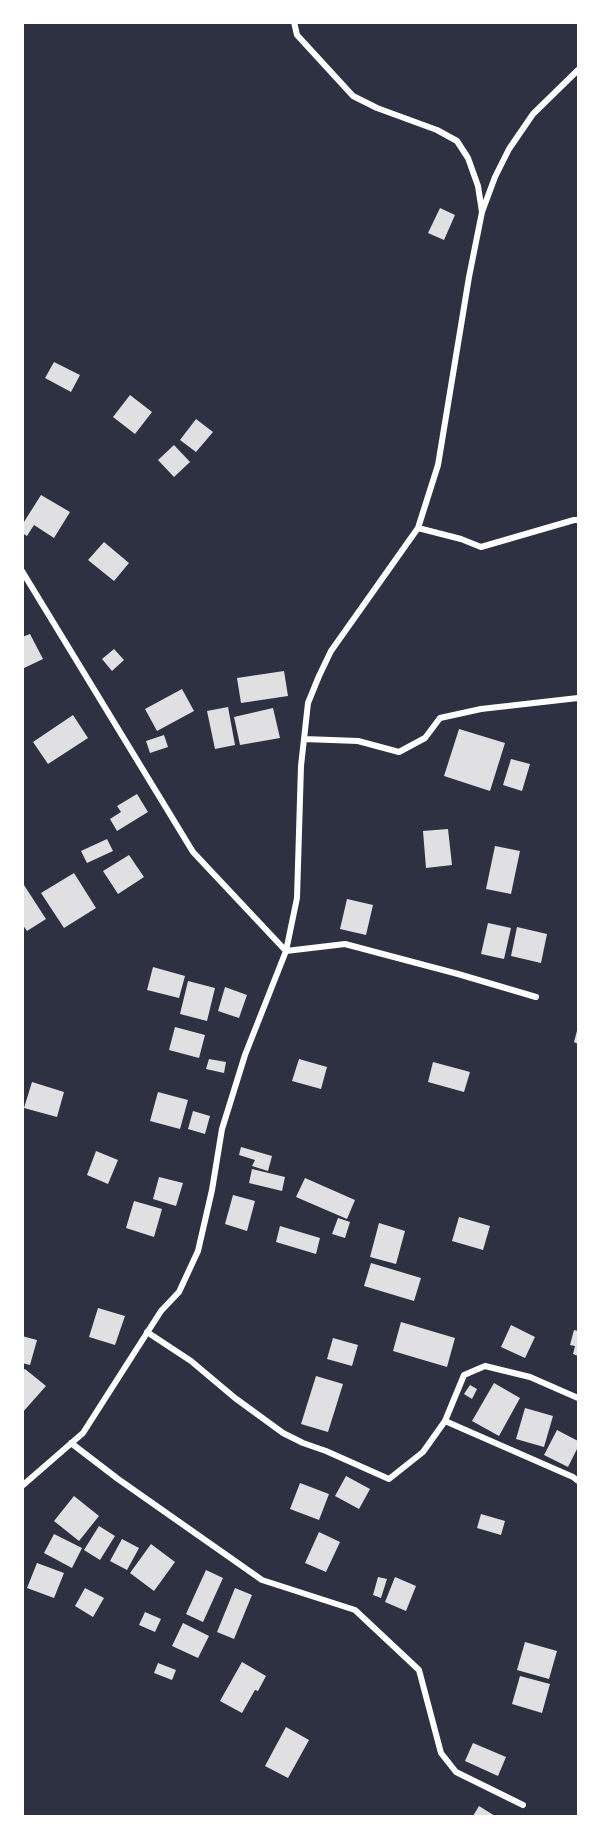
<!DOCTYPE html>
<html>
<head>
<meta charset="utf-8">
<style>
	body { margin:0 }
	#map { position:relative; width:601px; height:1839px; overflow:hidden; background:#2d3142; font-family:"DejaVu Sans",sans-serif }
	canvas { display:block }
	.frame { position:absolute; inset:0; border:24px solid #fff; pointer-events:none }
</style>
</head>
<body>
<div id="map">
<canvas width="601" height="1839"></canvas>
<div class="frame"></div>
</div>
<script>
const g = document.querySelector('canvas').getContext('2d');
g.lineJoin = 'round';
function paint(path, color) { g.fillStyle = color; g.fill(path, 'evenodd'); }
const poly = rows => new Path2D(rows.map(r => 'M' + r).join(''));
function trace(path, color, width, dash) { g.strokeStyle = color; g.lineWidth = width; g.lineCap = dash ? 'butt' : 'round'; g.setLineDash(dash || []); g.stroke(path); }
const building = poly([
	[440,208,455,215,444,240,428,233],
	[54,362,80,375,71,392,45,378],
	[130,395,152,412,135,434,113,417],
	[196,419,213,432,196,452,180,440],
	[174,445,190,462,174,477,158,460],
	[41,495,70,512,54,538,34,525,27,536,22,533,22,525],
	[104,542,129,563,114,581,88,560],
	[30,634,43,659,22,669,22,637],
	[114,649,124,660,112,671,102,659],
	[284,671,288,696,241,703,237,678],
	[182,689,194,711,157,731,145,709],
	[228,707,235,745,215,749,207,711],
	[273,708,280,738,240,745,234,717],
	[73,715,88,738,48,764,33,742],
	[459,729,505,743,490,791,444,776],
	[164,735,168,747,150,753,146,741],
	[511,759,530,764,522,791,503,785],
	[137,794,148,812,117,831,110,819,121,812,117,806],
	[448,829,452,865,426,868,423,831],
	[107,839,113,851,87,863,81,851],
	[495,846,520,851,511,894,486,889],
	[129,855,144,877,118,894,103,871],
	[74,873,96,908,64,928,41,893],
	[22,882,46,919,27,931,22,924],
	[347,899,373,905,366,935,340,929],
	[488,923,511,928,504,959,481,954],
	[517,927,547,934,541,963,511,956],
	[153,967,185,976,179,998,147,990],
	[188,981,215,988,207,1021,180,1014],
	[225,987,247,995,239,1018,218,1011],
	[175,1027,205,1035,199,1058,169,1050],
	[578,1027,578,1044,574,1042],
	[209,1059,226,1062,224,1073,206,1069],
	[299,1059,327,1067,321,1089,292,1081],
	[433,1062,470,1072,464,1092,428,1082],
	[32,1082,64,1092,57,1117,24,1108],
	[158,1092,188,1100,180,1129,150,1121],
	[193,1111,210,1116,205,1134,188,1129],
	[241,1147,272,1156,268,1171,252,1166,255,1160,239,1155],
	[96,1151,118,1160,108,1184,87,1175],
	[252,1169,285,1177,282,1191,249,1183],
	[159,1177,183,1183,176,1206,153,1199],
	[305,1178,355,1200,347,1219,296,1197],
	[233,1195,255,1201,247,1231,225,1224],
	[134,1201,162,1209,154,1237,126,1228],
	[459,1217,490,1226,483,1250,452,1241],
	[338,1218,350,1222,345,1238,332,1234],
	[379,1223,405,1231,396,1264,370,1257],
	[280,1226,320,1238,316,1254,276,1242],
	[371,1263,421,1278,414,1301,364,1286],
	[98,1308,125,1316,115,1345,89,1337],
	[401,1322,455,1338,447,1367,393,1351],
	[511,1325,535,1337,525,1358,501,1347],
	[574,1330,578,1331,578,1356,573,1354,575,1346,570,1345],
	[22,1336,37,1340,30,1365,22,1363],
	[333,1338,358,1345,352,1366,327,1359],
	[25,1369,46,1386,22,1413,22,1371],
	[316,1376,343,1384,328,1432,301,1424],
	[494,1383,520,1398,499,1436,472,1421],
	[470,1385,477,1389,472,1399,464,1394],
	[525,1408,553,1416,544,1447,516,1439],
	[557,1430,578,1441,578,1447,568,1467,544,1455],
	[346,1476,370,1489,359,1509,335,1496],
	[300,1483,329,1494,319,1520,290,1509],
	[74,1496,99,1516,79,1541,54,1521],
	[481,1514,505,1521,501,1535,477,1528],
	[99,1526,115,1536,100,1560,84,1550],
	[319,1532,340,1542,326,1572,305,1563],
	[54,1534,82,1548,72,1568,44,1553],
	[122,1539,139,1548,127,1570,110,1561],
	[151,1544,175,1562,154,1591,130,1573],
	[37,1563,64,1573,54,1598,27,1588],
	[206,1570,223,1578,203,1622,186,1614],
	[378,1577,387,1579,381,1598,373,1595],
	[395,1577,416,1586,406,1611,385,1602],
	[85,1588,104,1598,93,1617,75,1606],
	[235,1588,252,1595,234,1639,217,1632],
	[145,1612,161,1619,155,1632,139,1625],
	[183,1623,209,1636,198,1658,172,1646],
	[525,1642,557,1651,549,1679,517,1670],
	[242,1662,266,1676,258,1691,255,1690,242,1713,220,1701],
	[158,1663,176,1670,172,1680,154,1673],
	[520,1676,550,1684,542,1713,512,1704],
	[286,1727,309,1740,288,1778,265,1766],
	[473,1743,506,1757,498,1776,465,1761],
	[479,1806,495,1816,473,1816]
]);
const minor = poly([
	[294,22,297,35,353,96,377,108,437,130,457,141,468,158,478,186,482,212],
	[418,528,461,539,481,547,574,520,578,520],
	[22,571,193,852,286,951,345,944,458,974,536,997],
	[304,739,358,741,399,752,425,738,440,718,481,709,578,698],
	[147,1332,191,1361,235,1398,283,1433,303,1443,326,1451,389,1479,423,1452,445,1421,573,1477,578,1481],
	[445,1421,464,1375,485,1366,530,1377,578,1398],
	[71,1443,118,1479,262,1580,355,1610,419,1670,441,1753,456,1772,523,1805],
	[22,1486,83,1433,161,1311,179,1292,198,1251,212,1190,222,1129,245,1055,286,951,297,898,301,766,308,703,319,676,331,651,418,528,438,465,469,277,482,212,495,177,509,149,533,114,578,70]
]);
paint(building, '#e0e0e3');
trace(minor, '#fff', 6);
</script>
</body>
</html>
